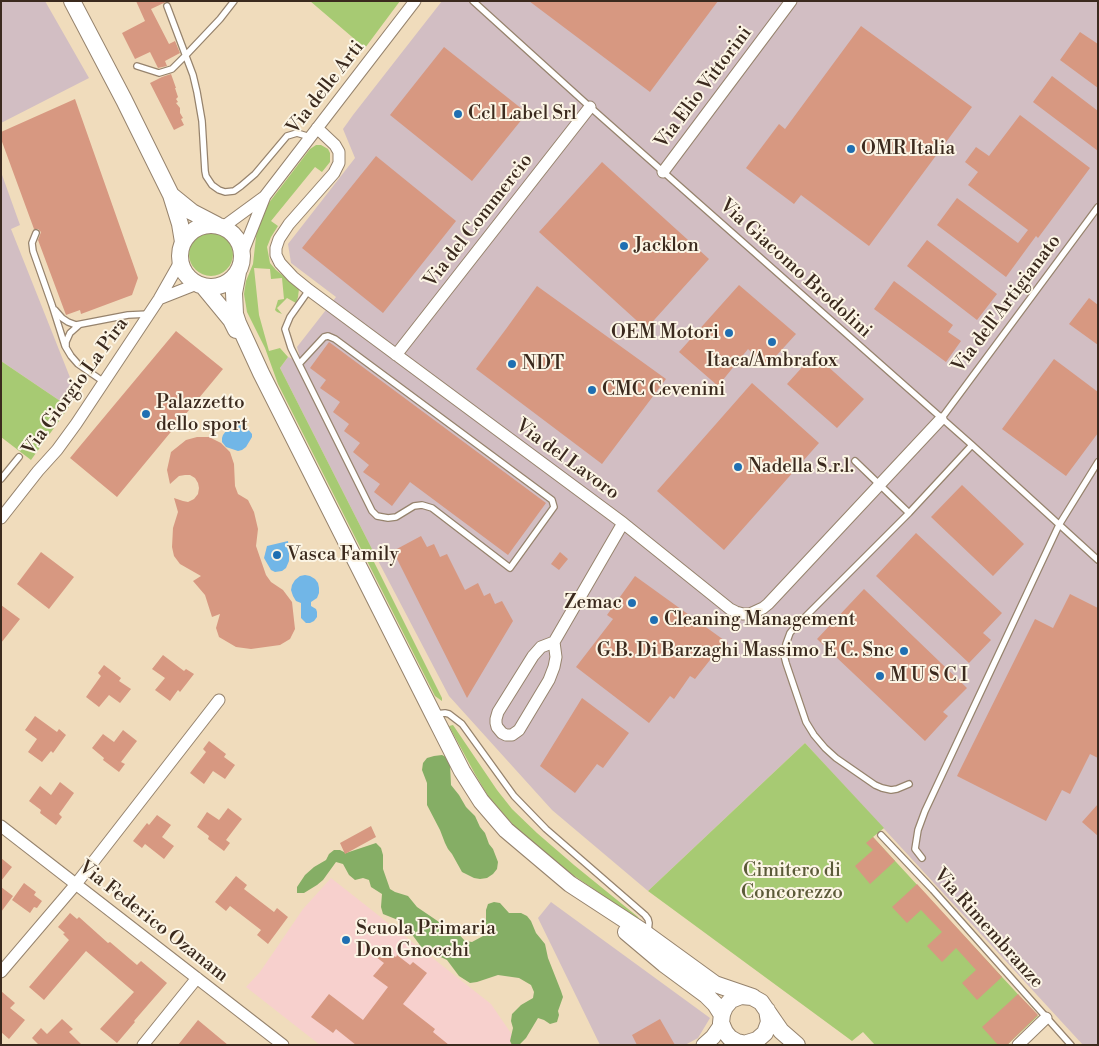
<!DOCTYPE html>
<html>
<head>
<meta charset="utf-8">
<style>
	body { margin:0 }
	#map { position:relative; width:1099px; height:1046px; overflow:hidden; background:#f0dcbc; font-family:"Libre Bodoni",serif }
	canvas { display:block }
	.frame { position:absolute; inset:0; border:2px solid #3b2a1e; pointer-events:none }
</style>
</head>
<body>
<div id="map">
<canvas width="1099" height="1046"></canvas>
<div class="frame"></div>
</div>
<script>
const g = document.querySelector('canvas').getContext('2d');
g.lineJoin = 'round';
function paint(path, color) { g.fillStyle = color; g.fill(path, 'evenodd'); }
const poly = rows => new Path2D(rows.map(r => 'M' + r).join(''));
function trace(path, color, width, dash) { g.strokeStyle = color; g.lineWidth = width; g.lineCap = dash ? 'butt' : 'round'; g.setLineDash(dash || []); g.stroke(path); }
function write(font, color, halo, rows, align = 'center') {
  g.font = font + ' "Libre Bodoni",serif'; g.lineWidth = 4; g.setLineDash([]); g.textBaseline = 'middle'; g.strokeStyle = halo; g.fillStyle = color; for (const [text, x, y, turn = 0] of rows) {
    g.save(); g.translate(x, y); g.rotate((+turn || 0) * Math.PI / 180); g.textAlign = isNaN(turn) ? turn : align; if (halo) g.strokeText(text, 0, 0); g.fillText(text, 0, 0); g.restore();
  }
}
const built = poly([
	[331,878,491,1004,519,1045,320,1045,246,987,260,972,303,909]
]);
const industrial = poly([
	[1,1,45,1,89,78,1,123],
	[442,1,1098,1,1098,1045,1083,1045,805,743,648,891,552,810,449,696,374,553,280,368,288,357,295,360,299,354,297,347,336,297,291,263,288,244,355,158,343,129,353,115],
	[1,172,20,225,11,229,77,395,69,407,1,361],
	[551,902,710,1018,698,1038,685,1045,600,1045,538,918]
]);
const green = poly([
	[310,1,400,1,365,48],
	[316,145,321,145,328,149,330,153,330,162,322,172,315,167,271,221,278,226,271,237,267,247,270,263,276,270,296,286,299,289,298,297,296,303,287,298,277,308,282,314,277,312,275,310,278,300,284,299,282,278,271,279,270,269,254,268,259,315,269,351,280,348,288,357,280,368,372,549,373,560,442,698,442,701,435,696,278,384,265,348,247,312,244,294,246,281,253,264,257,228,268,204,310,149],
	'189 254a22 22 0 1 1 44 0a22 22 0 1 1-44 0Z',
	[1,361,69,407,31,460,1,437],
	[453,725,497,790,512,809,537,833,574,865,638,917,640,921,557,864,516,828,488,796,475,774,449,726],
	[805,743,884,828,873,837,1038,1016,1007,1045,875,1045,863,1032,852,1041,648,891]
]);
const forest = poly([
	[442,755,448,758,450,764,451,785,459,795,466,807,475,816,480,827,485,833,489,844,493,849,498,862,497,869,493,874,487,878,480,879,474,878,462,872,452,854,448,849,445,843,440,830,427,805,427,783,422,770,423,763,427,758,434,756],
	[376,843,381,848,383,855,383,869,390,889,395,892,408,896,417,907,439,922,444,923,456,931,465,941,472,942,483,936,486,924,486,910,488,904,494,902,500,903,509,913,521,913,527,916,531,921,536,933,545,944,548,958,561,991,563,997,558,1011,559,1015,557,1022,550,1024,544,1020,538,1018,526,1038,520,1044,512,1045,510,1041,513,1028,511,1021,512,1014,521,1005,533,998,534,992,531,985,519,978,498,975,477,982,470,983,459,976,447,960,422,948,403,922,383,914,381,907,382,894,371,887,369,880,363,878,355,880,349,875,343,864,336,862,323,880,317,885,304,893,297,893,297,887,305,875,314,867,326,860,329,854,334,850,340,850,346,853]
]);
const water = poly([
	[234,420,237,420,244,421,247,424,247,428,252,434,252,437,246,447,242,450,238,451,226,447,222,442,222,438,223,435],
	[288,541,289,552,289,561,286,568,282,571,275,572,271,570,264,558,267,546],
	[305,575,310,576,315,579,318,583,319,588,319,593,317,598,311,602,311,606,316,609,317,612,317,617,314,621,310,623,306,623,301,618,301,603,296,601,293,596,291,590,292,585,295,580,300,576]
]);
const building = poly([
	[136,1,168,1,151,9,169,44,175,41,180,53,165,61,167,66,158,68,150,52,135,59,122,33,145,21],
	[529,1,718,1,650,92],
	[861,26,972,107,869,246,801,195,794,204,746,168,779,124,785,129],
	[1080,32,1098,44,1098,88,1060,60],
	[444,47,527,113,472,181,390,115],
	[171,74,176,88,175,88,178,97,176,99,178,102,176,103,180,108,180,113,183,118,181,119,184,125,174,130,150,83,162,77],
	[1052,76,1098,111,1098,151,1033,102],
	[75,99,138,278,132,295,81,314,80,310,66,315,38,240,41,232,38,229,34,229,1,139,1,132],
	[1020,115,1090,168,1038,238,1036,236,1006,277,937,225,957,198,1018,243,1028,230,968,185,978,172,965,162,976,147,989,156],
	[376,156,456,221,383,313,302,248],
	[602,162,709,259,646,329,539,232],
	[927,240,997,294,977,320,907,266],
	[894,281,953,325,948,332,961,341,946,362,874,309],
	[739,285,796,334,767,366,748,349,718,386,679,352],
	[537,286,666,379,602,464,476,369,506,329],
	[1089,298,1098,305,1098,345,1069,324],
	[176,331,223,369,117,497,70,458],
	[329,342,546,503,508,555,410,482,392,506,374,492,380,484,363,472,369,465,353,452,360,443,344,431,349,424,333,412,340,402,320,388,326,380,310,368],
	[814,354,864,399,837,428,787,384],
	[1054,359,1098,392,1098,433,1066,476,1002,429],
	[752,383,819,443,724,550,657,491],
	[197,437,209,437,221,443,230,452,234,464,235,486,238,494,248,500,254,512,258,529,256,546,266,575,271,582,283,590,292,602,295,629,290,639,280,645,251,649,236,647,219,637,216,628,220,614,212,617,205,595,193,581,201,576,180,564,174,556,172,547,173,528,178,512,174,498,183,501,188,502,194,499,198,494,199,488,198,483,195,478,190,475,185,475,179,476,170,484,167,470,171,452,186,440],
	[962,485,1024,544,993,576,931,517],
	[916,533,1002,613,983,633,991,640,969,663,876,576],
	[421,536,427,547,434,544,440,557,447,554,465,590,478,583,484,596,490,593,495,604,502,601,513,621,467,698,393,551],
	[41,552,74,577,49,609,17,584],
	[560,552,568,559,559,570,551,564],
	[635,576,728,643,713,663,710,660,695,679,690,676,674,699,670,696,649,723,576,667,613,619,607,615],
	[864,589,967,688,943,712,948,716,925,741,817,639],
	[1070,594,1098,608,1098,758,1090,754,1070,794,1062,790,1046,821,957,776,1035,619,1053,628],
	[1,605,20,619,1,643],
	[163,655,184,671,186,669,194,674,180,692,178,690,170,701,155,690,165,678,152,669],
	[104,665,121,678,119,681,131,689,120,703,109,695,99,707,86,697,101,676,98,673],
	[582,698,629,733,603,768,597,764,575,793,540,766],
	[35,716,57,732,59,729,66,735,53,753,51,751,42,762,28,752,37,739,25,730],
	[123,730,137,741,121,762,125,764,119,772,103,760,104,758,92,748,103,734,114,742],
	[209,741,226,754,224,757,235,765,225,779,213,771,204,784,190,773,206,752,203,749],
	[60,782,74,793,59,814,62,817,56,825,40,813,41,810,29,801,40,786,51,795],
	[1098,804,1098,836,1082,822],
	[228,808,242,819,226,840,230,843,224,851,208,839,209,836,197,827,207,812,219,820],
	[157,815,171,825,162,837,174,846,164,859,145,844,142,848,133,841,147,823,149,825],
	[371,826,376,837,345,854,340,843],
	[873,837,895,861,870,884,855,866,873,850,866,843],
	[1,858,12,867,1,881],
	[236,876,247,885,244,889,274,912,277,908,288,917,268,944,257,935,261,930,230,906,226,911,215,902],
	[24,883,36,892,34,895,42,901,37,908,34,907,30,913,12,900],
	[917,884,1002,977,977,1000,962,983,976,970,956,948,942,962,927,946,942,932,921,910,907,923,892,907],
	[1,887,13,896,1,912],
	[70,913,77,919,79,917,108,943,110,942,137,965,141,961,167,983,134,1021,135,1022,117,1043,100,1029,134,992,86,951,44,1000,29,987,69,940,63,934,65,933,58,927],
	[384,948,396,957,397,955,410,965,413,962,427,973,403,1004,435,1029,433,1032,449,1045,356,1045,336,1029,333,1033,311,1017,329,994,363,1020,388,987,373,976,384,963,376,957],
	[1,991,15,1003,10,1008,25,1020,9,1039,1,1032],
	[1018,994,1038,1015,1007,1045,998,1045,982,1027],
	[62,1019,73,1029,69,1032,82,1045,37,1045,38,1044,32,1038,41,1028,47,1034],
	[660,1019,675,1045,637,1045,632,1035],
	[198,1020,228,1045,178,1045]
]);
const service = poly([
	[473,1,590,107,972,445,1098,560],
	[167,6,193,75,197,92,202,121,205,171,206,176,212,185,219,190,225,192,234,191,241,186,255,174,287,136,297,133,310,137],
	[137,66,159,73,172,69,186,55,220,19,234,1],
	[36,233,32,243,33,251,52,305,65,346,71,356,78,364,104,382],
	[55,310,62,318,68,322,76,325,128,315,149,314],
	[66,346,66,342,70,333,79,325],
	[299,364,324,337,328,336,335,339,552,500,554,507,510,568,432,508,422,505,414,506,396,517,388,518,377,516,372,511,291,348,285,329,290,317,309,290],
	[941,419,1098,207],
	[855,461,909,513],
	[1,479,19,457],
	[435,714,445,713,449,714,462,724,514,796,546,829,645,915,648,919,649,923,648,932],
	[909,784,897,789,891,790,882,788,875,785,836,758,825,748,814,735,806,722,786,663,784,655,786,644,790,633,795,627,909,513,972,445],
	[881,835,933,890,1071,1045],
	[922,858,915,849,918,830,925,811,1059,525,1098,462]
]);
const minor = poly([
	[317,128,335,145,339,152,339,163,334,173,289,224,279,239,276,248,276,255,280,263,293,277,309,290,623,523,730,609,736,612,743,614,750,614,763,608,768,604,941,419],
	[663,172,791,1],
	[223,227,264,197],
	[242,254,265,196,415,1],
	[159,299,197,284],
	[396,355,590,107],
	[1,518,38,471,57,450,76,424,159,299,180,262],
	[554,642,541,647,533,656,498,712,496,719,496,723,497,727,502,733,506,735,512,735,519,730,549,680,554,667,556,657,554,642,623,523],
	[1,826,283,1045],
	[1,972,76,884,219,700],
	[143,1045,197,978],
	[1018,1045,1046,1018]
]);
const tertiary = poly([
	[704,1045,713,1037,722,1024]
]);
const secondary = poly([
	[72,1,124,100,171,195,180,224,183,242],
	[171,195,192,212,217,225],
	'180 256a31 31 0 1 1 62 0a31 31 0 1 1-62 0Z',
	[238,272,234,293,235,314,238,323,261,373,433,714,462,771,481,801,506,830,570,884,642,931,715,984,753,997],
	[203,286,231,320,236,330],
	[626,932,664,964,706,995,715,1004,722,1015],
	[747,1043,757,1040,765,1033,769,1022,767,1010],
	[751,1045,737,1042,730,1038,725,1032,721,1023,722,1014,725,1007,731,1000,741,996,752,997,761,1002,781,1031,797,1045]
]);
const markers = [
	[458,114,5,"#1f6fb2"],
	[851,149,5,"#1f6fb2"],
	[624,246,5,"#1f6fb2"],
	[729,333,5,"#1f6fb2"],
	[772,342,5,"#1f6fb2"],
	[512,364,5,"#1f6fb2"],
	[592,390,5,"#1f6fb2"],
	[146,414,5,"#1f6fb2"],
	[738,467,5,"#1f6fb2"],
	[277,555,5,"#1f6fb2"],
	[632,603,5,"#1f6fb2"],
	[654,620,5,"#1f6fb2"],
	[904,651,5,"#1f6fb2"],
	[880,676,5,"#1f6fb2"],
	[346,940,5,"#1f6fb2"]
];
const streetNames = [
	["Via delle Arti",326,88,-52],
	["Via Elio Vittorini",704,88,-53],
	["Via del Commercio",479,221,-52],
	["Via Giacomo Brodolini",795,269,42],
	["Via dell'Artigianato",1007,304,-53],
	["Via Giorgio La Pira",76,387,-54],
	["Via del Lavoro",567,460,36],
	["Via Federico Ozanam",153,922,38],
	["Via Rimembranze",988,929,48]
];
const poiNames = [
	["Ccl Label Srl",468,114],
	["OMR Italia",861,149],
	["Jacklon",634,246],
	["OEM Motori",719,333,"right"],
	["Itaca/Ambrafox",772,361,"center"],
	["NDT",522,364],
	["CMC Cevenini",602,390],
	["Palazzetto",156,403],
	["dello sport",156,425],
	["Nadella S.r.l.",748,467],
	["Vasca Family",287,555],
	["Zemac",622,603,"right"],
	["Cleaning Management",664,620],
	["G.B. Di Barzaghi Massimo E C. Snc",894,651,"right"],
	["M U S C I",890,676],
	["Scuola Primaria",356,929],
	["Don Gnocchi",356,951]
];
const parkNames = [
	["Cimitero di",792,871],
	["Concorezzo",792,893]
];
paint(built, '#f7d0cd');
paint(industrial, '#d2bec3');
paint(green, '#a7ca73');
paint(forest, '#85ae65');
paint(water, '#71b6e7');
paint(building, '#d79881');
trace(service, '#96836d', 8);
trace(minor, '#96836d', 13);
trace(tertiary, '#96836d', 17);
trace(secondary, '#96836d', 18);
trace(service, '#fff', 5.5);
trace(minor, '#fff', 11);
trace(tertiary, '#fff', 15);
trace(secondary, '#fff', 16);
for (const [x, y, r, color] of markers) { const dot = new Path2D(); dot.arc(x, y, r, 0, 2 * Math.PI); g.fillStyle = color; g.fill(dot); trace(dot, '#fcf5e5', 2); }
write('19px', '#3b2a1e', '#fcf5e5', streetNames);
write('19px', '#3b2a1e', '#fcf5e5', poiNames, 'left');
write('19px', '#5b5a38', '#fcf5e5', parkNames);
</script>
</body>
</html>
